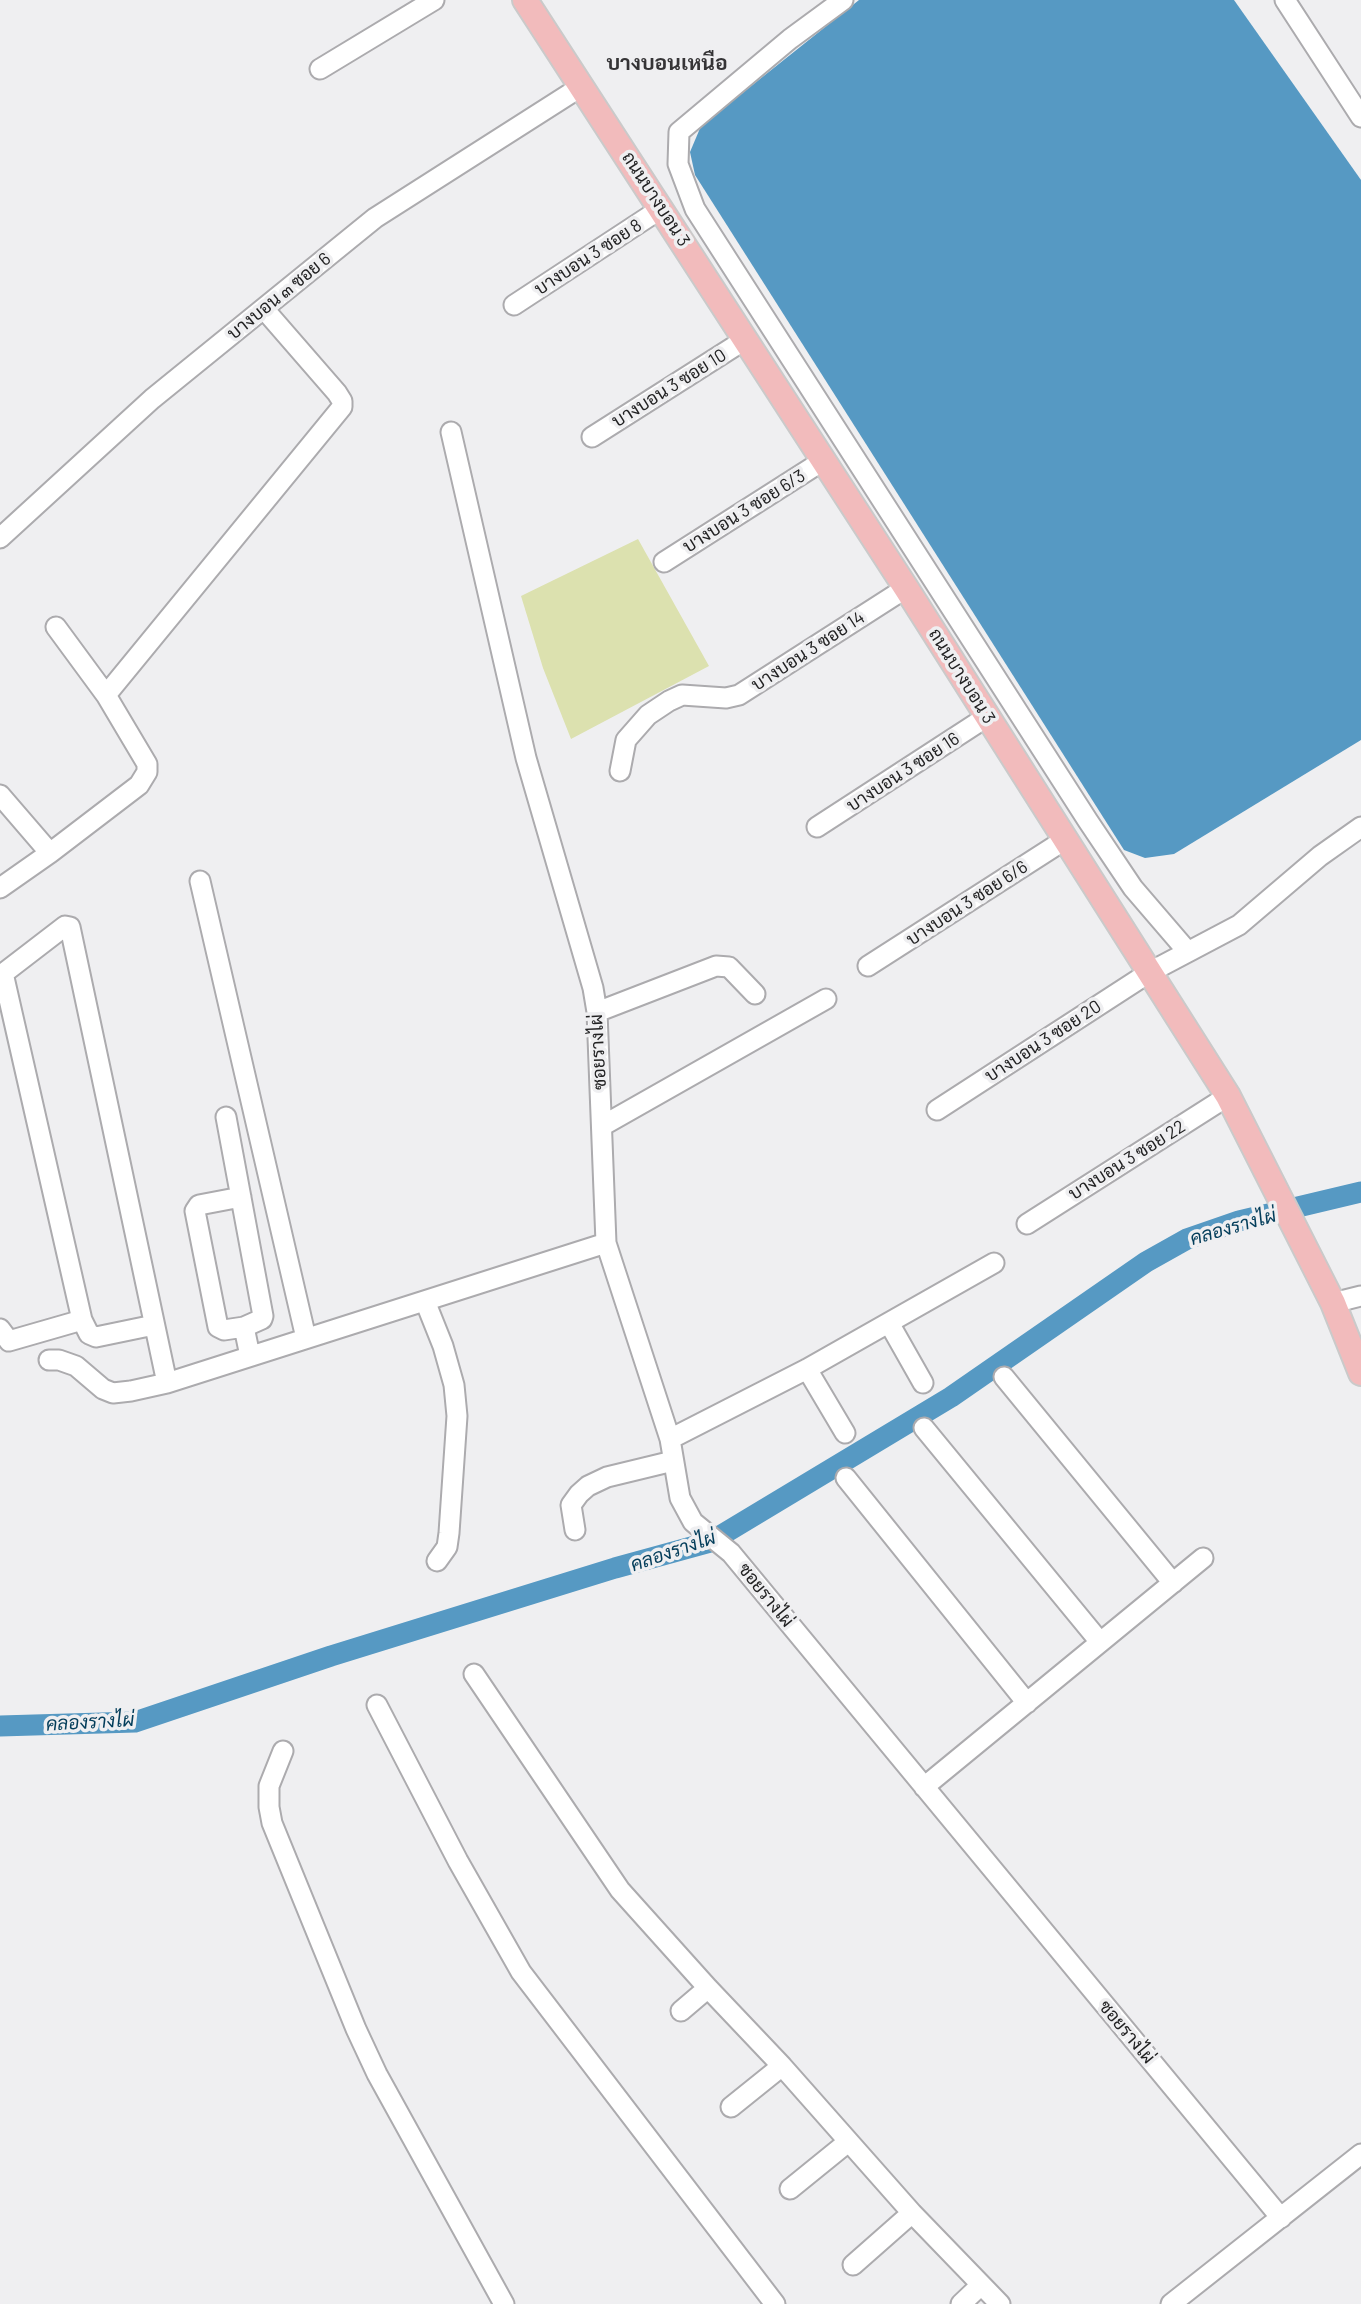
<!DOCTYPE html>
<html>
<head>
<meta charset="utf-8">
<style>
	body { margin:0 }
	canvas { display:block; background:#efeff1 }
</style>
</head>
<body>
<canvas width="1361" height="2304"></canvas>
<script>
const g = document.querySelector('canvas').getContext('2d');
g.lineJoin = 'round';
function paint(path, color) { g.fillStyle = color; g.fill(path, 'evenodd'); }
const poly = rows => new Path2D(rows.map(r => 'M' + r).join(''));
function trace(path, color, width, dash) { g.strokeStyle = color; g.lineWidth = width; g.lineCap = dash ? 'butt' : 'round'; g.setLineDash(dash || []); g.stroke(path); }
function write(font, color, halo, rows, align = 'center') {
  g.font = font + ' Barlow,Sarabun,sans-serif'; g.lineWidth = 7; g.setLineDash([]); g.textBaseline = 'middle'; g.strokeStyle = halo; g.fillStyle = color; for (const [text, x, y, turn = 0] of rows) {
    g.save(); g.translate(x, y); g.rotate((+turn || 0) * Math.PI / 180); g.textAlign = isNaN(turn) ? turn : align; if (halo) g.strokeText(text, 0, 0); g.fillText(text, 0, 0); g.restore();
  }
}
const green = poly([
	[638,539,709,666,571,739,543,668,521,596]
]);
const water = poly([
	[859,0,1234,0,1361,180,1361,740,1174,854,1145,858,1124,850,695,175,690,152,701,126]
]);
const canal = poly([
	[0,1726,135,1722,331,1656,615,1568,710,1542,951,1397,1146,1262,1187,1239,1239,1221,1361,1192]
]);
const minor = poly([
	[843,0,790,39,679,132,678,164,695,209,1088,821,1133,888,1188,952],
	[1285,0,1361,117],
	[320,69,434,0],
	[514,305,662,208],
	[451,432,526,758,593,988,597,1012,606,1243,670,1439,680,1498,693,1522,731,1553,1281,2218],
	[592,437,746,339],
	[0,538,152,399,375,218,582,86],
	[664,562,824,460],
	[56,627,106,695],
	[620,771,626,740,648,715,669,701,682,695,726,698,739,695,906,588],
	[0,795,50,853],
	[817,827,988,716],
	[200,881,306,1338],
	[0,888,50,853,139,785,147,772,147,764,106,695,342,407,342,401,337,393,264,309],
	[868,966,1066,839],
	[3,973,82,1320,89,1334,96,1337,154,1325],
	[0,976,65,926,70,927,167,1383],
	[597,1012,716,966,729,967,755,994],
	[937,1110,1150,972,1239,925,1320,856,1361,827],
	[226,1117,263,1316,262,1319,244,1327,250,1356],
	[602,1126,826,999],
	[241,1197,199,1205,195,1211,218,1327,224,1330,244,1327],
	[1027,1224,1228,1096],
	[425,1301,443,1346,454,1385,457,1416,449,1533,447,1547,437,1561],
	[1333,1303,1361,1296],
	[889,1323,923,1383],
	[0,1329,9,1341,82,1320],
	[49,1360,59,1360,76,1366,103,1389,113,1393,131,1391,167,1383,606,1243],
	[807,1369,845,1433],
	[1004,1377,1173,1583],
	[924,1428,1100,1642],
	[670,1439,807,1369,994,1263],
	[846,1478,1027,1703],
	[575,1530,571,1505,579,1494,588,1486,607,1477,673,1461],
	[474,1674,620,1890,708,1988,782,2066,912,2213,1000,2304],
	[377,1705,458,1861,521,1972,775,2304],
	[283,1751,269,1786,269,1807,272,1823,356,2029,377,2074,504,2304],
	[924,1787,1203,1558],
	[681,2011,708,1988],
	[731,2107,782,2066],
	[790,2189,848,2142],
	[853,2265,912,2213],
	[961,2304,981,2285],
	[1171,2304,1361,2154]
]);
const major = poly([
	[525,0,906,588,1228,1096,1333,1303,1361,1373]
]);
const streetNames = [
	["ถนนบางบอน 3",656,199,57],
	["บางบอน 3 ซอย 8",588,257,-33],
	["บางบอน ๓ ซอย 6",279,296,-39],
	["บางบอน 3 ซอย 10",669,388,-32],
	["บางบอน 3 ซอย 6/3",744,511,-32],
	["บางบอน 3 ซอย 14",808,651,-33],
	["ถนนบางบอน 3",962,676,58],
	["บางบอน 3 ซอย 16",903,772,-33],
	["บางบอน 3 ซอย 6/6",967,903,-33],
	["บางบอน 3 ซอย 20",1043,1041,-33],
	["ซอยรางไผ่",598,1052,-93],
	["บางบอน 3 ซอย 22",1127,1160,-32],
	["ซอยรางไผ่",766,1595,51],
	["ซอยรางไผ่",1127,2032,50]
];
const waterNames = [
	["คลองรางไผ่",1233,1227,-16],
	["คลองรางไผ่",673,1551,-19],
	["คลองรางไผ่",90,1722,-3]
];
const quarterNames = [
	["บางบอนเหนือ",667,63]
];
paint(green, '#dce1af');
paint(water, '#5699c3');
trace(canal, '#5699c3', 21);
trace(minor, '#acabae', 23);
trace(major, '#cacaca', 28);
trace(minor, '#fff', 19);
trace(major, '#f2bbbc', 24);
write('18px', '#222223', '#efeff1', streetNames);
write('italic 19px', '#033d5a', '#efeff1', waterNames);
write('bold 21px', '#353436', '#efeff1', quarterNames);
</script>
</body>
</html>
